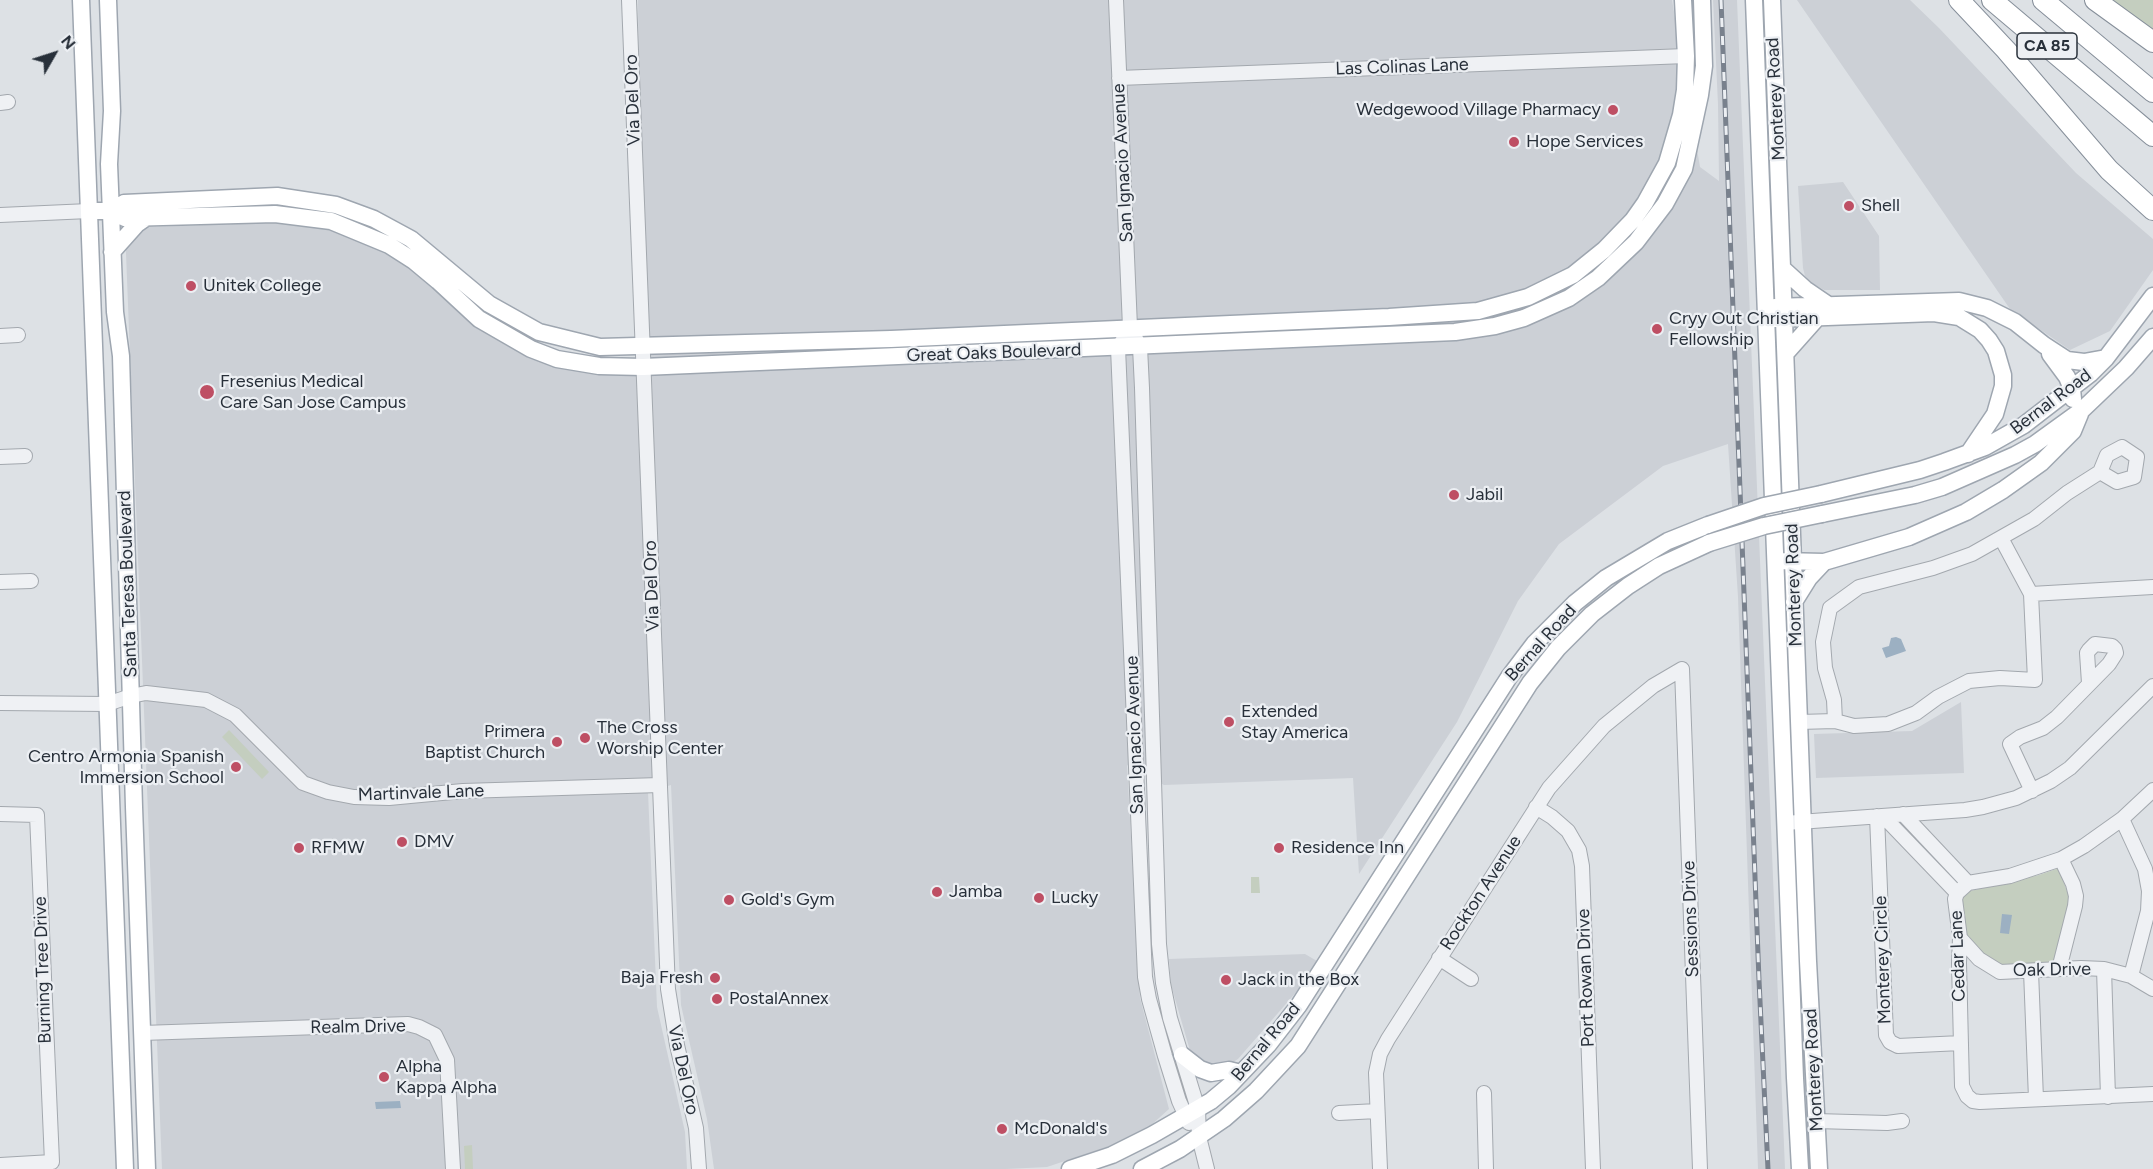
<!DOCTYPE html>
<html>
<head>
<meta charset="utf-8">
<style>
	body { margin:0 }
	#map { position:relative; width:2153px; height:1169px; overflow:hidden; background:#dde1e5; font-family:Figtree,sans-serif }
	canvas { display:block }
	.north { position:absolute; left:24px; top:24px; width:60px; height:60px; -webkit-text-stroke:4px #eceff3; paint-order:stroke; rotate:51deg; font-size:16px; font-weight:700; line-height:24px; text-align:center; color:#28303a }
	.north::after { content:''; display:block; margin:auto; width:21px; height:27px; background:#28303a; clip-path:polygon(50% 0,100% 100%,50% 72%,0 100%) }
</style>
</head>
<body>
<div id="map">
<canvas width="2153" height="1169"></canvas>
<div class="north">N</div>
</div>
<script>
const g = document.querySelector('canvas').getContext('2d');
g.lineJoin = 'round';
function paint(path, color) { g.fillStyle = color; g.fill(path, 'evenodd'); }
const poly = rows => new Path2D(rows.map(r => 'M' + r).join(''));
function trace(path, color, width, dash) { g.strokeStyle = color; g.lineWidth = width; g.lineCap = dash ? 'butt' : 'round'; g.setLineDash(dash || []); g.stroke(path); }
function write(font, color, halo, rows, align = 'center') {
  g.font = font + ' Figtree,sans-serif'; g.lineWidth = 4.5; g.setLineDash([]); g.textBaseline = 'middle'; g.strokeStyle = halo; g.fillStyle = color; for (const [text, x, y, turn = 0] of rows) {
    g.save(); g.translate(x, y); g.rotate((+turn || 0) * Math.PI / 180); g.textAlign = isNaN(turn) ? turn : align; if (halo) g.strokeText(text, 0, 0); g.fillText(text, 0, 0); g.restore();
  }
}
const built = poly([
	[638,0,1672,0,1700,167,1719,181,1718,104,1713,0,1737,0,1785,1169,1758,1169,1738,597,1728,444,1663,466,1559,544,1518,601,1457,722,1359,874,1353,778,1164,785,1127,765,1140,998,1169,1109,1139,1136,1047,1167,1006,1169,714,1169,707,1119,681,1005,671,785,648,792,657,1007,685,1132,687,1169,162,1169,125,228,287,222,360,235,416,272,484,332,545,361,641,362],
	[1797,0,1910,0,1939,28,2076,173,2153,239,2153,270,2110,331,2070,350,2010,309],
	[1843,182,1879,236,1880,290,1824,290,1810,282,1805,276,1803,268,1798,186],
	[1961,702,1964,773,1816,778,1814,734,1912,731],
	[1305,954,1317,961,1298,990,1238,1059,1217,1072,1191,1054,1171,985,1169,959]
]);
const green = poly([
	[2102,0,2153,0,2153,36],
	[229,730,269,772,262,779,222,737],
	[2059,868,2072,906,2054,970,2000,969,1963,936,1960,898,1970,891,2039,875],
	[1251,877,1259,877,1260,893,1251,893],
	[472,1145,473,1169,465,1169,464,1146]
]);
const water = poly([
	[1896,637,1901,639,1906,651,1886,658,1882,648,1889,646,1891,638],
	[2002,914,2012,915,2009,934,2000,933],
	[400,1101,401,1108,376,1109,375,1102]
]);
const minor = poly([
	[629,0,668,989,677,1045,696,1128,699,1169],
	[1116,0,1130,327,1140,347,1142,388,1159,944,1163,983,1170,1018,1198,1109,1199,1137,1207,1169],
	[1119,78,1686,56],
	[0,103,8,102],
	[0,215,89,211],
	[0,336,18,335],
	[1124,338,1118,348,1145,977,1149,999,1165,1056,1179,1101,1189,1123],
	[2122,447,2137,457,2134,477,2117,482,2100,472,2107,455,2122,447],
	[0,457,25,456],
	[0,582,31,581],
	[2031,594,2153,587],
	[0,703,107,704,131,696,146,693,206,700,235,715,303,783,328,792,354,797,389,798,463,791,660,785],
	[1835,721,1834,700,1825,668,1823,642,1830,608,1859,587,1933,568,1972,554,2034,519,2067,493,2100,472],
	[1799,722,1835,721,1854,726,1888,724,1916,713,1938,697,1969,681,2000,678,2035,680,2031,594,2001,538],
	[2153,790,2122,819,2084,846,2061,859,2010,876,1968,883,1957,893,1955,899,1960,938,1959,963,1962,1086,1967,1096,1973,1101,1980,1102,2153,1094],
	[2032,791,2010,744,2020,737,2043,728,2057,717,2109,664,2116,653,2115,649,2112,646,2095,644,2089,650,2087,653,2089,683],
	[1536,807,1552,817,1568,831,1579,850,1582,866,1593,1169],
	[0,814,37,815,52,1162,0,1165],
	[1903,814,1968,883],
	[1877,816,1886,1035,1890,1042,1898,1046,1961,1043],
	[1883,816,1957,893],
	[2122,819,2145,869,2149,891,2148,911,2131,976],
	[1785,823,1965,810,1983,807,2016,798,2051,781,2070,768,2153,686],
	[1960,938,1979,959,2000,972,2081,968,2104,969,2131,976,2153,989],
	[1439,958,1471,979],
	[2059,969,2075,906,2076,896,2073,884,2061,859],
	[2104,969,2108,1097],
	[2031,971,2036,1099],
	[142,1033,408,1024,419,1027,435,1035,447,1060,453,1169],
	[1484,1093,1486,1169],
	[1339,1113,1377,1111],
	[1816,1121,1887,1123,1902,1121],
	[1380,1169,1376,1073,1380,1054,1388,1039,1549,788,1604,726,1653,686,1682,669,1700,1169]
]);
const major = poly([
	[81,0,125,1169],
	[108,0,112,111,109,164,115,312,121,356,134,807,147,1169],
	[1754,0,1795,1078,1800,1169],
	[1772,0,1808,961,1819,1169],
	[89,211,111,211,125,218,275,214,331,221,389,245,414,261,438,281,479,319,531,349,557,359,599,366,643,367,1455,332,1495,326,1524,318,1569,298,1598,278,1636,242,1665,204,1684,169,1700,95,1704,66,1702,0],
	[111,211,124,203,277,196,336,205,374,219,411,239,489,304,539,332,600,347,891,339,1389,317,1478,311,1528,297,1573,275,1604,250,1633,220,1645,203,1667,163,1681,115,1685,90,1686,56,1683,0],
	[112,252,137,224,147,217],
	[1783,269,1805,289,1827,304],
	[1775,307,1959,301,1987,308,2015,322,2044,345,2067,360,2084,362,2106,358],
	[1774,319,1934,313,1959,317,1980,330,1989,340,1996,351,2003,375,2003,386,1995,414,1968,454],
	[1786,353,1818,317],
	[2050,354,2067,377,2072,389,2073,399],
	[1821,494,1920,470,1944,462,1985,447,2024,425,2090,374,2106,358,2153,296],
	[1822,514,1915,495,1942,487,2015,455,2035,444,2082,410,2126,368,2153,337],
	[1782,561,1824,562,1909,537,1966,512,2003,490,2041,463,2073,431,2080,414],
	[1794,602,1809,578,1824,562],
	[1182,1055,1200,1069,1211,1073,1229,1070,1241,1073],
	[1070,1169,1112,1155,1152,1135,1211,1101,1229,1086,1268,1045,1299,1005,1509,677,1534,644,1575,603,1606,578,1668,541,1708,525],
	[1142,1169,1180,1149,1224,1119,1256,1091,1298,1046,1530,683,1558,648,1592,614,1628,586,1659,566,1709,543]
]);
const highway = poly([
	[1959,0,2006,50,2109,170,2153,210],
	[1992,0,2153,136],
	[2043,0,2153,92],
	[2095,0,2153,42]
]);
const rail = poly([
	[1721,0,1759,980,1768,1169]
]);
const majorBridge = poly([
	[1708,525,1764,506,1821,494],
	[1709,543,1764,526,1822,514]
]);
const markers = [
	[1613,110,6,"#be4f64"],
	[1514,142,6,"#be4f64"],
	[1849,206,6,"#be4f64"],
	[191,286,6,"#be4f64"],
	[1657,329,6,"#be4f64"],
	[207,392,8,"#be4f64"],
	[1454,495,6,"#be4f64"],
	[1229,722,6,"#be4f64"],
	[585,738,6,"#be4f64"],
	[557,742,6,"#be4f64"],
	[236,767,6,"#be4f64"],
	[402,842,6,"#be4f64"],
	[299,848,6,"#be4f64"],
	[1279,848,6,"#be4f64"],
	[937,892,6,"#be4f64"],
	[1039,898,6,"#be4f64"],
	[729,900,6,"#be4f64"],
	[715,978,6,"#be4f64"],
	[1226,980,6,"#be4f64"],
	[717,999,6,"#be4f64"],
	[384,1077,6,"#be4f64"],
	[1002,1129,6,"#be4f64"]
];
const shields = [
	[2047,46,60]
];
const shieldNames = [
	["CA 85",2047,46]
];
const streetNames = [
	["Las Colinas Lane",1402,67,-2],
	["Monterey Road",1776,99,-93],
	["Via Del Oro",633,100,-92],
	["San Ignacio Avenue",1123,163,-93],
	["Great Oaks Boulevard",994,353,-2],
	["Bernal Road",2051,402,-37],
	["Santa Teresa Boulevard",128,584,-92],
	["Monterey Road",1794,585,-92],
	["Via Del Oro",652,586,-92],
	["Bernal Road",1541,643,-48],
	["San Ignacio Avenue",1135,735,-92],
	["Martinvale Lane",421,793,-2],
	["Rockton Avenue",1481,893,-57],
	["Sessions Drive",1691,919,-92],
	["Cedar Lane",1958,956,-92],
	["Monterey Circle",1883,960,-92],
	["Burning Tree Drive",43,970,-92],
	["Oak Drive",2052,970,-1],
	["Port Rowan Drive",1586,978,-92],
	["Realm Drive",358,1027,-1],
	["Bernal Road",1266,1042,-50],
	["Via Del Oro",683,1070,78],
	["Monterey Road",1814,1070,-93]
];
const poiNames = [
	["Wedgewood Village Pharmacy",1601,110,"right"],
	["Hope Services",1526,142],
	["Shell",1861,206],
	["Unitek College",203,286],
	["Cryy Out Christian",1669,319],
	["Fellowship",1669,340],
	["Fresenius Medical",220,382],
	["Care San Jose Campus",220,403],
	["Jabil",1466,495],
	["Extended",1241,712],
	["Stay America",1241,733],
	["The Cross",597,728],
	["Worship Center",597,749],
	["Primera",545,732,"right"],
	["Baptist Church",545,753,"right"],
	["Centro Armonia Spanish",224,757,"right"],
	["Immersion School",224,778,"right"],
	["DMV",414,842],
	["RFMW",311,848],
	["Residence Inn",1291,848],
	["Jamba",949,892],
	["Lucky",1051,898],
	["Gold's Gym",741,900],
	["Baja Fresh",703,978,"right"],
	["Jack in the Box",1238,980],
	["PostalAnnex",729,999],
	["Alpha",396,1067],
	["Kappa Alpha",396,1088],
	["McDonald's",1014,1129]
];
paint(built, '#ccd0d6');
paint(green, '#c4cebf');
paint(water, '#9cb0c2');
trace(minor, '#a3a8ae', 16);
trace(major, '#9ea6b0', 19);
trace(highway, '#868f9a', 22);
trace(minor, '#eff1f4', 14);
trace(major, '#fff', 16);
trace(highway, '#fff', 20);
trace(rail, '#79818d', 5);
trace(rail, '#eceff3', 3, [9]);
trace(majorBridge, '#9ea6b0', 19, []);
trace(majorBridge, '#fff', 16);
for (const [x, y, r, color] of markers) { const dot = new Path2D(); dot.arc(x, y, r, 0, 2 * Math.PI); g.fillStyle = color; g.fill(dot); trace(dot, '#eceff3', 2); }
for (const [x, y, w] of shields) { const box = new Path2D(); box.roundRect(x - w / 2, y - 13, w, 26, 4.5); g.fillStyle = '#eceff3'; g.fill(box); trace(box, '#28303a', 1.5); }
write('bold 16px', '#28303a', null, shieldNames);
write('18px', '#28303a', '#eceff3', streetNames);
write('18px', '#28303a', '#eceff3', poiNames, 'left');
</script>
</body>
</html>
